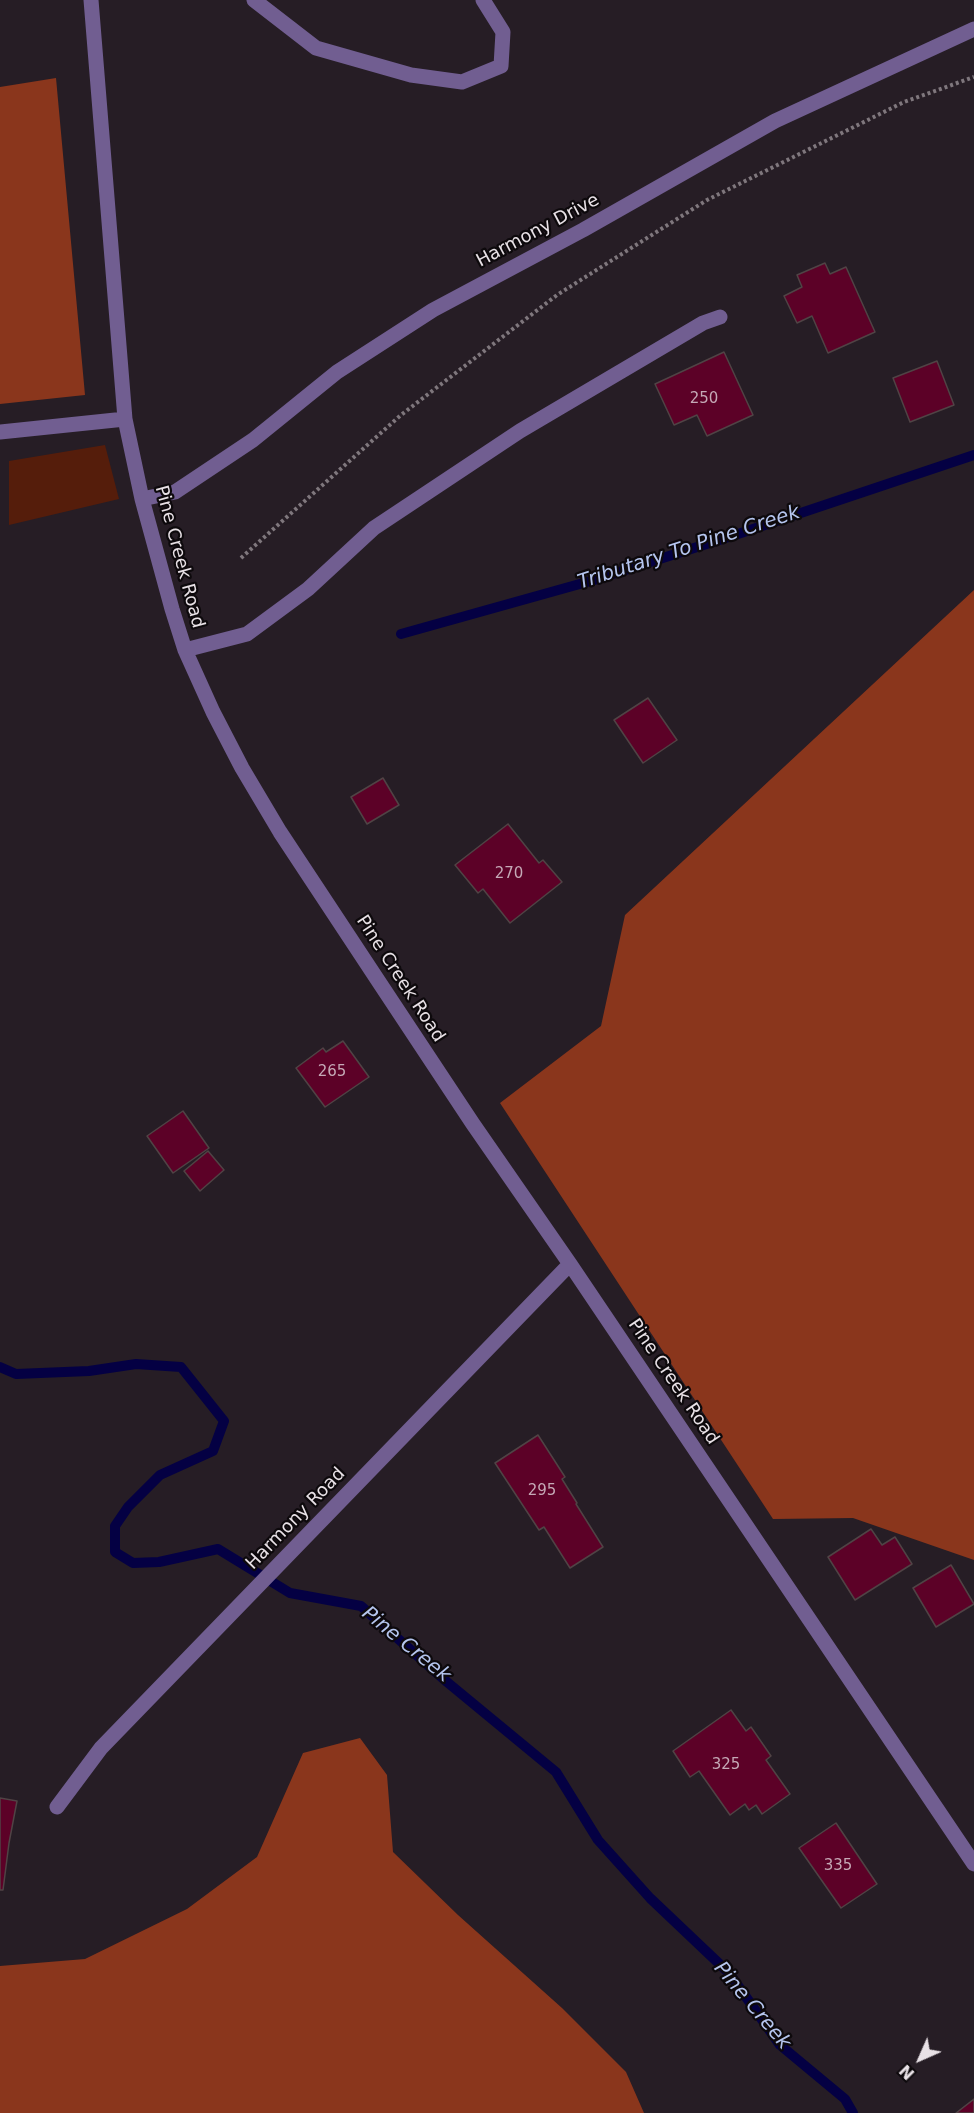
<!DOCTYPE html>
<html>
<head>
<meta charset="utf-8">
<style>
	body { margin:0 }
	#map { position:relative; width:974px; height:2113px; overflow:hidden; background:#261d25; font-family:"DejaVu Sans",sans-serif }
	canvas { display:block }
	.north { position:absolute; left:890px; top:2029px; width:60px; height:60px; -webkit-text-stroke:4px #0d090c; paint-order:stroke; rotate:225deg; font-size:16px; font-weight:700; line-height:24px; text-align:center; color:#e8e1e6 }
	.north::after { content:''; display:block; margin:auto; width:21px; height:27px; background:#e8e1e6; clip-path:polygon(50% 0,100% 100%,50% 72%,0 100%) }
</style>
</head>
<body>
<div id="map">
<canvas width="974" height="2113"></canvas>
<div class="north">N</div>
</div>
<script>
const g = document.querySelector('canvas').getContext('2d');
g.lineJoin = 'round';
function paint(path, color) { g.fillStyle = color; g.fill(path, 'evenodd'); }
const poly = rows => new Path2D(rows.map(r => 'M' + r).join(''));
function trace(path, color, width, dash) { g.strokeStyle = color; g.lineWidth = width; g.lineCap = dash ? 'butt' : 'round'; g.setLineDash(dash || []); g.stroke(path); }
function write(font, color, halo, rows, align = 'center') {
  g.font = font + ' "DejaVu Sans",sans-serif'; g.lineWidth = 4.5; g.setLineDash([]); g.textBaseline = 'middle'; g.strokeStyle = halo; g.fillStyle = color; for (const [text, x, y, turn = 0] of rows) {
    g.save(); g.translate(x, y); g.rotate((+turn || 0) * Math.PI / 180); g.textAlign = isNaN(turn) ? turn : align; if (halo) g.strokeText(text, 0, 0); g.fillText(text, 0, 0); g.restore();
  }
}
const green = poly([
	[105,445,119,499,9,525,9,461]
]);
const forest = poly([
	[56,78,85,395,0,404,0,87],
	[974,590,974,1560,853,1518,773,1519,500,1103,601,1026,625,915],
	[360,1738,387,1775,393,1852,458,1915,562,2008,626,2072,644,2113,0,2113,0,1966,85,1959,187,1909,257,1857,303,1753]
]);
const stream = poly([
	[401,634,594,580,741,533,974,455],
	[0,1367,16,1374,89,1371,136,1364,181,1367,224,1421,213,1451,160,1475,128,1507,115,1526,115,1552,133,1563,159,1562,218,1549,290,1593,361,1606,447,1682,556,1772,598,1840,650,1898,729,1973,780,2045,845,2099,853,2113]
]);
const building = poly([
	[825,263,830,274,846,267,875,332,828,353,812,316,797,323,784,296,802,287,797,275,825,263],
	[724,352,753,415,707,436,697,415,674,425,655,384,724,352],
	[937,361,954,405,910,422,893,378,937,361],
	[648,698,677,740,643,763,614,720,648,698],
	[383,778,399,805,367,824,351,797,383,778],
	[508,824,539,863,543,860,562,882,510,923,483,889,478,893,455,865,508,824],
	[343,1041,369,1077,325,1107,296,1068,323,1048,326,1052,343,1041],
	[183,1111,209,1148,173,1173,147,1136,183,1111],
	[208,1151,224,1170,200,1191,184,1171,208,1151],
	[538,1435,565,1477,562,1479,577,1503,576,1504,603,1547,570,1568,544,1527,539,1530,495,1463,538,1435],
	[871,1529,882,1545,895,1537,912,1564,855,1600,828,1557,871,1529],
	[951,1565,974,1604,936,1627,913,1588,951,1565],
	[731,1710,746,1731,751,1727,771,1756,766,1760,790,1794,762,1814,756,1805,749,1810,745,1804,730,1815,699,1771,690,1777,673,1751,731,1710],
	[0,1798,17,1801,9,1843,3,1890,0,1890,0,1798],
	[836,1823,877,1884,841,1908,799,1848,836,1823],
	[974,2099,974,2113,956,2113,974,2099]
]);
const path = poly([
	[241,558,401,415,557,295,707,200,904,102,974,77]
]);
const minor = poly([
	[91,0,125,419,142,499,172,609,185,650,213,712,242,768,280,832,379,982,473,1124,570,1264,974,1864],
	[254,0,316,48,411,75,462,82,501,66,503,32,483,0],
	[0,432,125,419],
	[142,499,175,492,253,440,337,372,433,310,583,230,775,121,974,29],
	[185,650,247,634,308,589,374,528,520,431,703,323,720,317],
	[57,1807,101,1748,570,1264]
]);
const numberNames = [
	["250",704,399],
	["270",509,874],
	["265",332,1072],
	["295",542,1491],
	["325",726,1765],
	["335",838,1866]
];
const streetNames = [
	["Harmony Drive",538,231,-28],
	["Pine Creek Road",179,557,75],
	["Pine Creek Road",400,979,57],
	["Pine Creek Road",673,1382,56],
	["Harmony Road",296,1519,-46]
];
const waterNames = [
	["Tributary To Pine Creek",689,548,-18],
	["Pine Creek",406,1645,39],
	["Pine Creek",752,2006,50]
];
paint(green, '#551d0b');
paint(forest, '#8a361c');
trace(stream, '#040043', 10);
paint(building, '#5c0127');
trace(building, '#504345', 1.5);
trace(path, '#7f777d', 4, [3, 3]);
trace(minor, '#715e91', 15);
write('15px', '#c5a9b6', null, numberNames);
write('18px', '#e8e1e6', '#0d090c', streetNames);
write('italic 20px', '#b5c5ee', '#0d090c', waterNames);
</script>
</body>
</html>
